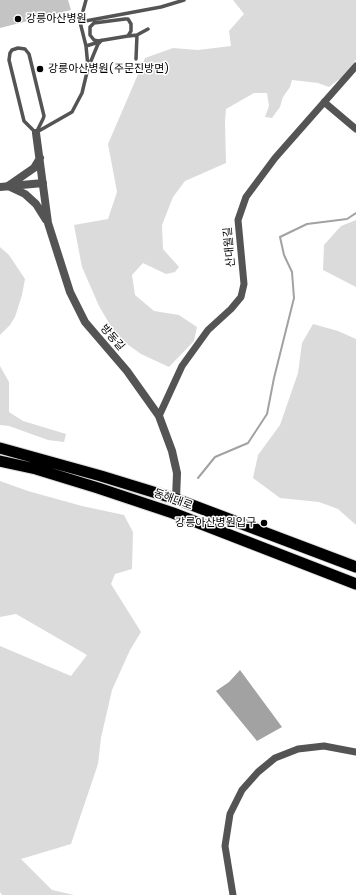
<!DOCTYPE html>
<html>
<head>
<meta charset="utf-8">
<style>
	body { margin:0 }
	canvas { display:block; background:#fff }
</style>
</head>
<body>
<canvas width="356" height="895"></canvas>
<script>
const g = document.querySelector('canvas').getContext('2d');
g.lineJoin = 'round';
function paint(path, color) { g.fillStyle = color; g.fill(path, 'evenodd'); }
const poly = rows => new Path2D(rows.map(r => 'M' + r).join(''));
function trace(path, color, width, dash) { g.strokeStyle = color; g.lineWidth = width; g.lineCap = dash ? 'butt' : 'round'; g.setLineDash(dash || []); g.stroke(path); }
function write(font, color, halo, rows, align = 'center') {
  g.font = font + ' Poppins,"Noto Sans KR",sans-serif'; g.lineWidth = 3; g.setLineDash([]); g.textBaseline = 'middle'; g.strokeStyle = halo; g.fillStyle = color; for (const [text, x, y, turn = 0] of rows) {
    g.save(); g.translate(x, y); g.rotate((+turn || 0) * Math.PI / 180); g.textAlign = isNaN(turn) ? turn : align; if (halo) g.strokeText(text, 0, 0); g.fillText(text, 0, 0); g.restore();
  }
}
const green = poly([
	[233,0,356,0,356,60,342,77,329,87,318,83,292,80,290,87,283,97,280,107,272,118,265,117,269,106,267,93,254,93,226,109,225,121,226,163,185,181,173,197,162,225,163,249,179,267,175,272,166,274,143,263,132,275,135,295,154,311,179,315,197,327,194,341,169,367,141,354,117,337,99,306,82,267,74,225,108,219,117,192,108,144,145,58,173,48,198,50,231,46,229,31,244,14],
	[356,220,356,287,323,270,324,245,341,226],
	[0,247,9,255,25,279,22,295,15,317,10,325,0,335],
	[313,324,338,331,356,339,356,525,338,509,319,502,280,498,253,478,258,455,280,425,298,373,302,343],
	[0,366,9,382,9,412,23,421,66,434,64,442,48,440,9,426,0,425],
	[0,481,28,491,82,506,124,515,133,532,132,569,115,574,111,584,141,632,130,650,112,690,101,738,98,764,71,844,21,859,52,890,74,895,2,895,0,892,0,646,71,676,87,655,16,614,0,617]
]);
const water = poly([
	[240,670,282,727,257,741,216,691,229,682]
]);
const stream = poly([
	[198,478,215,457,248,443,267,414,274,378,294,298,292,272,284,255,280,237,307,224,347,219,356,213]
]);
const building = poly([
	[0,0,68,0,71,10,0,28]
]);
const service = poly([
	[86,0,80,22,86,46,88,67],
	[125,19,128,19,131,24,131,31,128,36,98,41,94,40,90,35,90,27,94,23,125,19],
	[80,22,161,7,184,0],
	[129,36,137,35,148,29],
	[86,46,99,42],
	[18,48,25,49,29,54,44,116,43,119,36,133,24,121,9,60,10,53,12,50,18,48],
	[136,59,137,35],
	[37,132,72,112,82,93,88,68,98,44,102,40]
]);
const minor = poly([
	[324,102,356,129],
	[159,416,182,366,208,330,231,309,241,297,244,284,238,220,246,197,275,158,356,66],
	[233,895,225,846,230,814,242,790,258,772,275,758,298,749,324,746,356,752]
]);
const tertiary = poly([
	[36,133,48,223,70,292,85,322,127,371,159,416,172,451,177,473,176,499],
	[8,186,25,194,36,204,46,220],
	[8,186,34,168,40,158],
	[0,187,43,183]
]);
const trunk = poly([
	[0,448,101,476,176,499,356,567],
	[0,461,36,469,98,488,173,513,356,584]
]);
const markers = [
	[18,19,4,"#000"],
	[40,69,4,"#000"],
	[264,523,4,"#000"]
];
const poiNames = [
	["강릉아산병원",26,19],
	["강릉아산병원(주문진방면)",48,69],
	["강릉아산병원입구",256,523,"right"]
];
const streetNames = [
	["산대월길",230,247,-95],
	["방동길",112,338,49],
	["동해대로",173,500,20]
];
paint(green, '#dbdbdb');
paint(water, '#a2a2a2');
trace(stream, '#a2a2a2', 2);
paint(building, '#c4c4c4');
trace(trunk, '#dbdbdb', 13);
trace(service, '#545454', 3.5);
trace(minor, '#545454', 7);
trace(tertiary, '#545454', 8);
trace(trunk, '#000', 11);
for (const [x, y, r, color] of markers) { const dot = new Path2D(); dot.arc(x, y, r, 0, 2 * Math.PI); g.fillStyle = color; g.fill(dot); trace(dot, '#fff', 1.5); }
write('11px', '#000', '#fff', poiNames, 'left');
write('11px', '#000', '#fff', streetNames);
</script>
</body>
</html>
